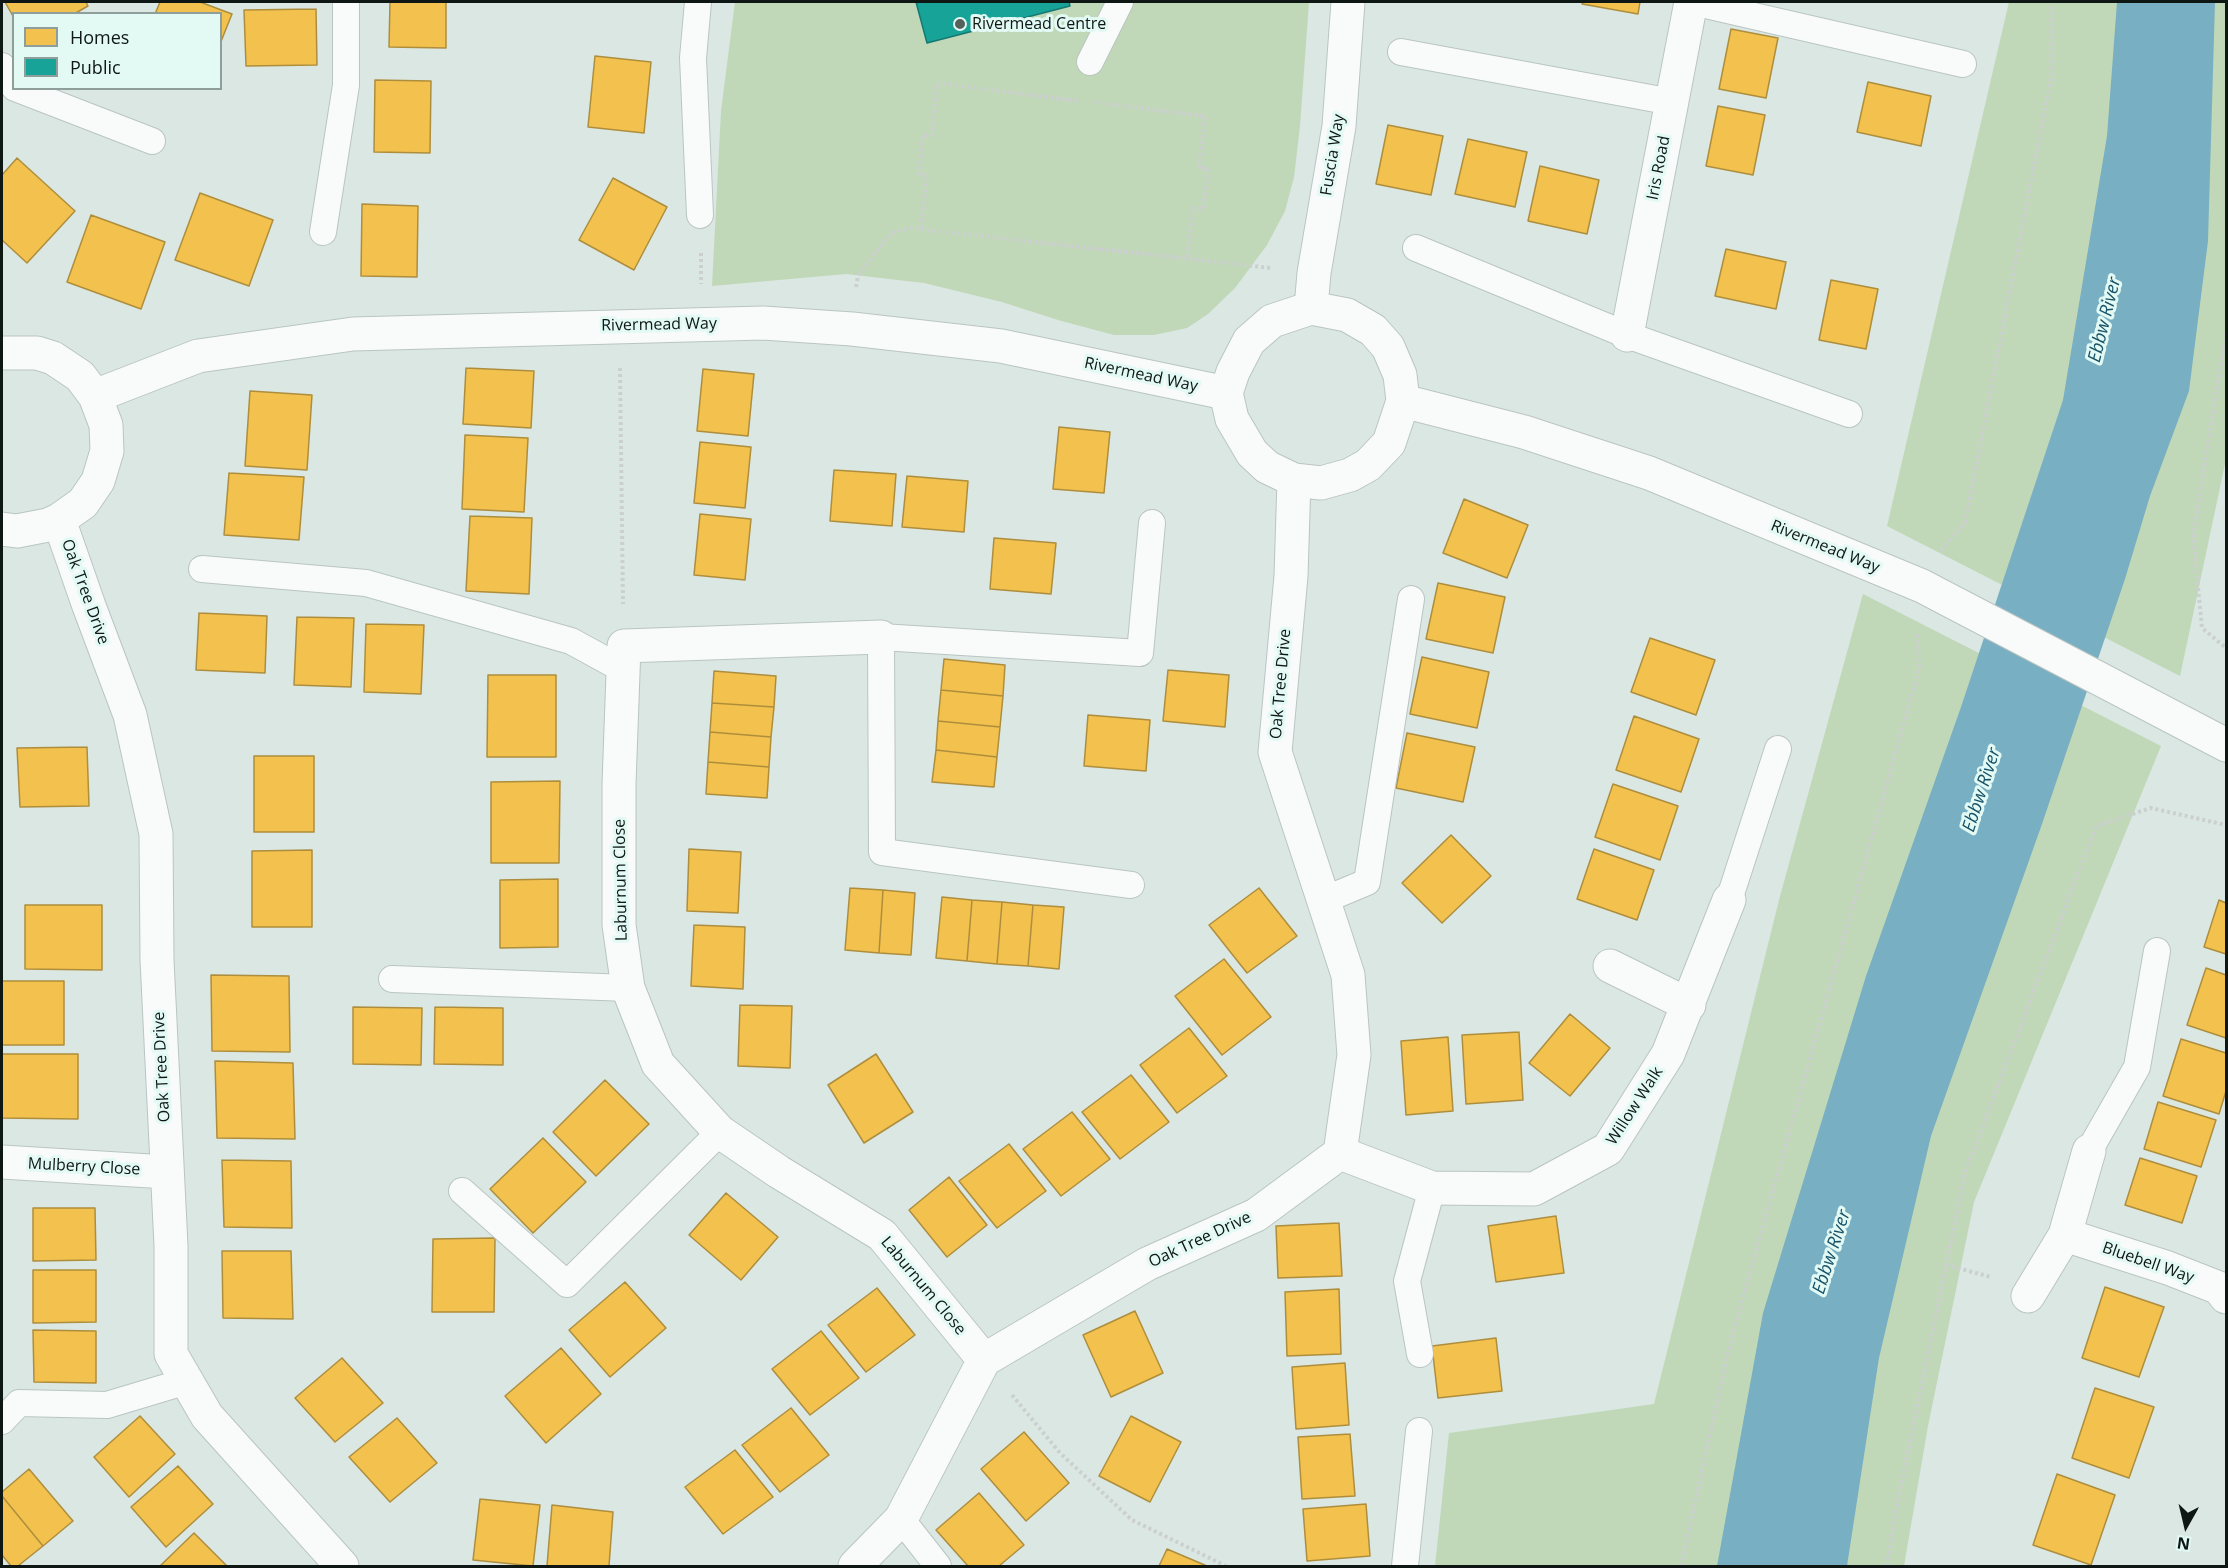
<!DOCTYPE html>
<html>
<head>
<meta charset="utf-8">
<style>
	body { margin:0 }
	#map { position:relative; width:2228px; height:1568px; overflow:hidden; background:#dae7e3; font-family:"Open Sans",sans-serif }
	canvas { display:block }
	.frame { position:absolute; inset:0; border:3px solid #0f1715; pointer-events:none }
	.legend { position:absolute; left:12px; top:12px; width:210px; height:78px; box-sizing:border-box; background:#e2f9f4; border:2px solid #8e9f9b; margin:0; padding:8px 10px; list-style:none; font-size:18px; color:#0f1715 }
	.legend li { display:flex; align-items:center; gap:12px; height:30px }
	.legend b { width:30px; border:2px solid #8e9f9b }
	.north { position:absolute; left:2156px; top:1496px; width:60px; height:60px; -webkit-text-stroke:4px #e2f9f4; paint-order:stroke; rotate:188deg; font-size:16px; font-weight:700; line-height:24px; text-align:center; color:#0f1715 }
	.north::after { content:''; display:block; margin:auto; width:21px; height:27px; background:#0f1715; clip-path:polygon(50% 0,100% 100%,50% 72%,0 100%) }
</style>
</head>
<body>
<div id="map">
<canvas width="2228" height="1568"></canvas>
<div class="frame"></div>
<ul class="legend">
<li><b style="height:16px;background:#f2c14e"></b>Homes</li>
<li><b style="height:16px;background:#17a398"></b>Public</li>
</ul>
<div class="north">N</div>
</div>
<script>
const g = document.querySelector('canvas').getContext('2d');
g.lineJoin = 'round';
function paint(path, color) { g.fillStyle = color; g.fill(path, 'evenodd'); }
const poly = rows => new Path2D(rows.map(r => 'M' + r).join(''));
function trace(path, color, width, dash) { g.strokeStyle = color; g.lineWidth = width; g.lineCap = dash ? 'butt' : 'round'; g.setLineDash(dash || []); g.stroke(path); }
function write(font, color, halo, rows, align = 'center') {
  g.font = font + ' "Open Sans",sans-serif'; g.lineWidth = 6; g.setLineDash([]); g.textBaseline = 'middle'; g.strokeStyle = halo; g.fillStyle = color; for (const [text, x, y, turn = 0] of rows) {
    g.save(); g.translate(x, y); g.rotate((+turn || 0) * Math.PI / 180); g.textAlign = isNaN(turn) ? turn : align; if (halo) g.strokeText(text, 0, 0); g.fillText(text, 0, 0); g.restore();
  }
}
const green = poly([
	[735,2,1309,2,1300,126,1294,177,1285,211,1267,245,1235,288,1208,314,1187,328,1154,335,1114,335,1058,320,1002,302,924,283,846,274,712,286,721,111],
	[2009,2,2226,2,2226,459,2180,676,1887,526],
	[1863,594,2161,746,1974,1202,1928,1426,1904,1566,1435,1566,1449,1433,1654,1404,1779,900]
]);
const water = poly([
	[2117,2,2215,2,2208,241,2189,391,2150,496,2125,579,2042,824,1931,1136,1879,1358,1847,1566,1717,1566,1763,1313,1866,976,1961,707,2063,400,2107,136]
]);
const homes = poly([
	[5,2,86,2,88,6,74,14,14,14,14,18,5,2],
	[160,2,200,2,232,14,220,44,220,14,155,14,160,2],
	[390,2,446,2,446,48,389,47,390,2],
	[1583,2,1640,2,1638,14,1582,4,1583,2],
	[316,9,317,65,246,66,244,10,316,9],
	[1731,29,1778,38,1766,98,1719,89,1731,29],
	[595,56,651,62,644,133,588,127,595,56],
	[375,80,431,81,430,153,374,152,375,80],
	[1868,82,1931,96,1921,146,1857,132,1868,82],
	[1718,106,1765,115,1753,175,1706,166,1718,106],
	[1388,125,1443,136,1431,195,1376,184,1388,125],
	[1468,139,1527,152,1515,207,1455,194,1468,139],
	[17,158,75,211,27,263,2,240,2,175,17,158],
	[1540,166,1599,180,1587,234,1528,221,1540,166],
	[613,178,667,207,634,270,579,240,613,178],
	[200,193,273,220,249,286,175,260,200,193],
	[362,204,418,206,417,277,361,276,362,204],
	[91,215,165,242,141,309,67,282,91,215],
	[1726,249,1786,262,1776,309,1715,296,1726,249],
	[1831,280,1878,289,1866,349,1819,340,1831,280],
	[466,368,534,371,531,428,463,424,466,368],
	[703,369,754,374,748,436,697,431,703,369],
	[250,391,312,395,307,470,245,466,250,391],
	[1059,427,1110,432,1104,493,1053,489,1059,427],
	[465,435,528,438,524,512,462,509,465,435],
	[700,442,751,447,745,508,694,503,700,442],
	[834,470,896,474,892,526,830,521,834,470],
	[229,473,304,477,299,540,224,535,229,473],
	[907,476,968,481,964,532,902,527,907,476],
	[1464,499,1528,525,1507,578,1443,553,1464,499],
	[700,514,751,519,745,580,694,575,700,514],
	[470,516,532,518,529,594,466,591,470,516],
	[994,538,1056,543,1051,594,990,589,994,538],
	[1438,583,1505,597,1493,653,1426,639,1438,583],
	[199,613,267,616,265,673,196,670,199,613],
	[297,617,354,618,351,687,294,685,297,617],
	[366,624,424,625,421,694,364,692,366,624],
	[1650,638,1715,660,1696,715,1631,692,1650,638],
	[1422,657,1489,672,1477,728,1410,714,1422,657],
	[944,659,1005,665,1003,696,941,690,944,659],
	[1168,670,1229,675,1225,727,1163,721,1168,670],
	[714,671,776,676,774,707,712,703,714,671],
	[488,675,556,675,556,757,487,757,488,675],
	[941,690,1003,696,1000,727,938,721,941,690],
	[712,703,774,707,771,737,710,732,712,703],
	[1088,715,1150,720,1146,771,1084,766,1088,715],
	[1634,716,1699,739,1681,792,1616,770,1634,716],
	[938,721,1000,727,997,757,936,750,938,721],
	[710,732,771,737,769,767,708,762,710,732],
	[1407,733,1475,747,1463,802,1396,788,1407,733],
	[87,747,89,806,20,807,17,748,87,747],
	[936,750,997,757,994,787,932,782,936,750],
	[254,756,314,756,314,832,254,832,254,756],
	[708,762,769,767,767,798,706,794,708,762],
	[560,781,559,863,491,863,491,782,560,781],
	[1613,784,1678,806,1660,860,1595,837,1613,784],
	[1451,835,1491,876,1442,923,1402,883,1451,835],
	[689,849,741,852,738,913,687,911,689,849],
	[1594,849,1654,870,1637,920,1577,899,1594,849],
	[312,850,312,927,252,927,252,851,312,850],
	[558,879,558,947,500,948,500,880,558,879],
	[850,888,883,890,879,953,845,950,850,888],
	[1259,888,1297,936,1247,973,1209,925,1259,888],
	[883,890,915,893,911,955,879,953,883,890],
	[942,897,972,900,967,961,936,958,942,897],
	[972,900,1002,902,997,964,967,961,972,900],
	[2219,900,2226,903,2226,954,2204,947,2219,900],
	[1002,902,1033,905,1028,966,997,964,1002,902],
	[25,905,102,905,102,970,25,969,25,905],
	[1033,905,1064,907,1059,969,1028,966,1033,905],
	[694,925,745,927,743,989,691,986,694,925],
	[1224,959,1271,1017,1222,1055,1175,996,1224,959],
	[2206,968,2226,975,2226,1038,2187,1025,2206,968],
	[211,975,289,976,290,1052,212,1051,211,975],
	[2,981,64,981,64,1045,2,1045,2,981],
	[740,1005,792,1006,790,1068,738,1066,740,1005],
	[353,1007,422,1008,421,1065,353,1064,353,1007],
	[435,1007,503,1008,503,1065,434,1064,435,1007],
	[1570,1014,1610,1048,1570,1096,1529,1063,1570,1014],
	[1189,1028,1227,1076,1177,1113,1140,1065,1189,1028],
	[1519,1032,1523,1100,1466,1104,1462,1035,1519,1032],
	[1448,1037,1453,1111,1406,1115,1401,1041,1448,1037],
	[2181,1039,2226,1053,2226,1091,2219,1114,2163,1096,2181,1039],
	[2,1054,78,1054,78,1119,2,1118,2,1054],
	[876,1054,913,1112,864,1143,828,1085,876,1054],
	[215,1061,293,1063,295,1139,217,1138,215,1061],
	[1131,1075,1169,1122,1120,1159,1082,1112,1131,1075],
	[605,1080,649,1124,596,1176,553,1132,605,1080],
	[2158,1102,2216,1120,2201,1167,2144,1149,2158,1102],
	[1072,1112,1110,1159,1061,1196,1023,1149,1072,1112],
	[543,1138,586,1182,533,1233,490,1189,543,1138],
	[1009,1144,1046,1191,997,1228,959,1181,1009,1144],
	[2140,1158,2197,1176,2182,1223,2125,1205,2140,1158],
	[222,1160,291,1161,292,1228,224,1227,222,1160],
	[949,1177,987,1225,947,1257,909,1210,949,1177],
	[726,1193,778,1237,741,1280,689,1235,726,1193],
	[33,1208,95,1208,96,1260,33,1261,33,1208],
	[1556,1216,1564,1273,1496,1282,1488,1226,1556,1216],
	[1339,1223,1342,1276,1278,1278,1276,1226,1339,1223],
	[495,1238,494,1312,432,1312,433,1239,495,1238],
	[222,1251,291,1251,293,1319,223,1318,222,1251],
	[33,1270,96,1270,96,1322,33,1323,33,1270],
	[625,1282,666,1328,610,1377,569,1330,625,1282],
	[2105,1287,2164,1307,2139,1377,2082,1358,2105,1287],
	[877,1288,915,1335,866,1372,828,1325,877,1288],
	[1339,1289,1341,1354,1287,1356,1285,1292,1339,1289],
	[1135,1311,1163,1373,1111,1397,1083,1335,1135,1311],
	[33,1330,96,1331,96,1383,34,1382,33,1330],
	[821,1331,859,1378,810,1415,772,1369,821,1331],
	[1496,1338,1502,1391,1438,1398,1432,1346,1496,1338],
	[561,1348,601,1394,546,1443,505,1396,561,1348],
	[342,1358,383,1403,335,1442,295,1398,342,1358],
	[1345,1363,1349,1425,1296,1429,1292,1367,1345,1363],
	[2095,1388,2154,1407,2129,1478,2072,1458,2095,1388],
	[791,1408,829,1455,780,1492,742,1445,791,1408],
	[140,1416,175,1454,129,1497,94,1457,140,1416],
	[1131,1416,1181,1442,1150,1502,1099,1476,1131,1416],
	[397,1418,437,1463,390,1502,349,1457,397,1418],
	[1024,1432,1069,1483,1026,1521,981,1469,1024,1432],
	[1350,1434,1355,1496,1302,1499,1298,1437,1350,1434],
	[735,1450,773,1497,723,1534,685,1487,735,1450],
	[178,1466,213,1504,166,1547,131,1507,178,1466],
	[29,1469,73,1521,43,1546,2,1496,2,1492,29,1469],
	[2057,1474,2115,1495,2091,1565,2033,1545,2057,1474],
	[979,1493,1024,1545,999,1566,968,1566,936,1530,979,1493],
	[2,1496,43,1546,18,1566,11,1566,2,1555,2,1496],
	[480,1499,540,1505,533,1566,473,1560,480,1499],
	[1366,1504,1370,1556,1307,1561,1303,1509,1366,1504],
	[552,1505,613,1512,609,1566,547,1566,552,1505],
	[194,1533,227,1566,160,1566,194,1533],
	[1167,1549,1207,1566,1159,1566,1167,1549]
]);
const public = poly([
	[916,2,1069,2,1070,6,927,43,916,2]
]);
const path = poly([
	[1093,102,1205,116,1199,168,1208,169,1203,209,1193,208,1187,259],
	[921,228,927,175,919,174,923,135,932,135,937,83,1079,101],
	[701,253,701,284],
	[856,287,858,276,885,240,894,232,909,228,1271,268],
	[2226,333,2193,536,2202,628,2226,648],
	[620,368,623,604],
	[1941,550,1965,523,2051,78,2052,2],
	[1946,1265,1991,1277],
	[1012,1395,1060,1453,1132,1520,1226,1566],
	[1681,1566,1729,1348,1919,669,1918,633],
	[1887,1566,1895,1515,1965,1173,2096,826,2151,808,2226,825]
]);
const lane = poly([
	[698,2,693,58,700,215],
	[1693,2,1963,64],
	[1401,52,1672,102],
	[1090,62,1120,2],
	[2,66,14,87],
	[15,88,152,141],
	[323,232,346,85,346,2],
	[1416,248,1627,335,1849,414],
	[202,569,366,583,571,641,624,670],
	[1131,885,882,852,881,637,1140,653,1152,523],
	[1324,900,1367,882,1411,599],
	[1729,900,1778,749],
	[392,979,628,988],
	[2089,1151,2137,1067,2157,951],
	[462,1191,567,1284,720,1132],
	[1420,1354,1407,1281,1432,1188],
	[2,1421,19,1403,107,1405,187,1381],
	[901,1519,938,1566],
	[1405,1566,1419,1431]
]);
const street = poly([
	[1311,308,1347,315,1373,330,1388,347,1400,375,1403,401,1389,443,1368,465,1350,475,1321,483,1294,480,1267,467,1252,453,1232,419,1226,393,1233,372,1249,341,1272,321,1311,308],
	[1311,308,1314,273,1339,126,1348,2],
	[1627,335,1691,2],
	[2,353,37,353,53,358,80,376,95,396,106,425,107,451,98,481,83,503,59,520,48,525,17,531,2,529],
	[95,396,198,356,353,334,763,323,852,329,1001,346,1226,393],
	[1403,401,1524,432,1649,473,1922,586,2226,745],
	[59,520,89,606,130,715,156,834,157,960,171,1246,171,1354,207,1416,342,1566],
	[881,637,624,646,619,784,619,925,628,988,658,1064,720,1132,779,1172,882,1235,984,1360],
	[1610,966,1689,1005],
	[1340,1153,1432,1188,1534,1189,1608,1149,1668,1054,1729,900],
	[2,1162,167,1172],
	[2065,1235,2089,1151],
	[2028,1296,2065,1235,2168,1268,2219,1288,2226,1297],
	[855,1566,901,1519,984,1360,1147,1264,1256,1215,1340,1153,1354,1055,1348,975,1275,752,1291,576,1294,480]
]);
const markers = [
	[960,24,6,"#56605d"]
];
const poiNames = [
	["Rivermead Centre",972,24]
];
const streetNames = [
	["Fuscia Way",1333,155,-81],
	["Iris Road",1659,168,-79],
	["Rivermead Way",659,325,-1],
	["Rivermead Way",1141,375,12],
	["Rivermead Way",1825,547,22],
	["Oak Tree Drive",85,592,70],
	["Oak Tree Drive",1281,684,-85],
	["Laburnum Close",621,880,-91],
	["Oak Tree Drive",162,1067,-93],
	["Willow Walk",1635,1106,-57],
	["Mulberry Close",84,1167,3],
	["Oak Tree Drive",1200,1240,-25],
	["Bluebell Way",2148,1263,19],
	["Laburnum Close",923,1286,50]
];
const waterNames = [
	["Ebbw River",2105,320,-76],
	["Ebbw River",1982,790,-72],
	["Ebbw River",1832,1252,-72]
];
paint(green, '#c0d8b7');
paint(water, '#79afc2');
paint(homes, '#f2c14e');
trace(homes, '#ae8e3d', 1.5);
paint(public, '#17a398');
trace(public, '#157971', 1.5);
trace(lane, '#bac5c2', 28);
trace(street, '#bac5c2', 35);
trace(path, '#cccfcf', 4, [3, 3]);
trace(lane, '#f9fbfb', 26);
trace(street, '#f9fbfb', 33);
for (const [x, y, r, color] of markers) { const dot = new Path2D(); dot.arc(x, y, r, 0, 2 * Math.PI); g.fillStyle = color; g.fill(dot); trace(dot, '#e2f9f4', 2); }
write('16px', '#0f1715', '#e2f9f4', poiNames, 'left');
write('16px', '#0f1715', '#e2f9f4', streetNames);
write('italic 18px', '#185268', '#e2f9f4', waterNames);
</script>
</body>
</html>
